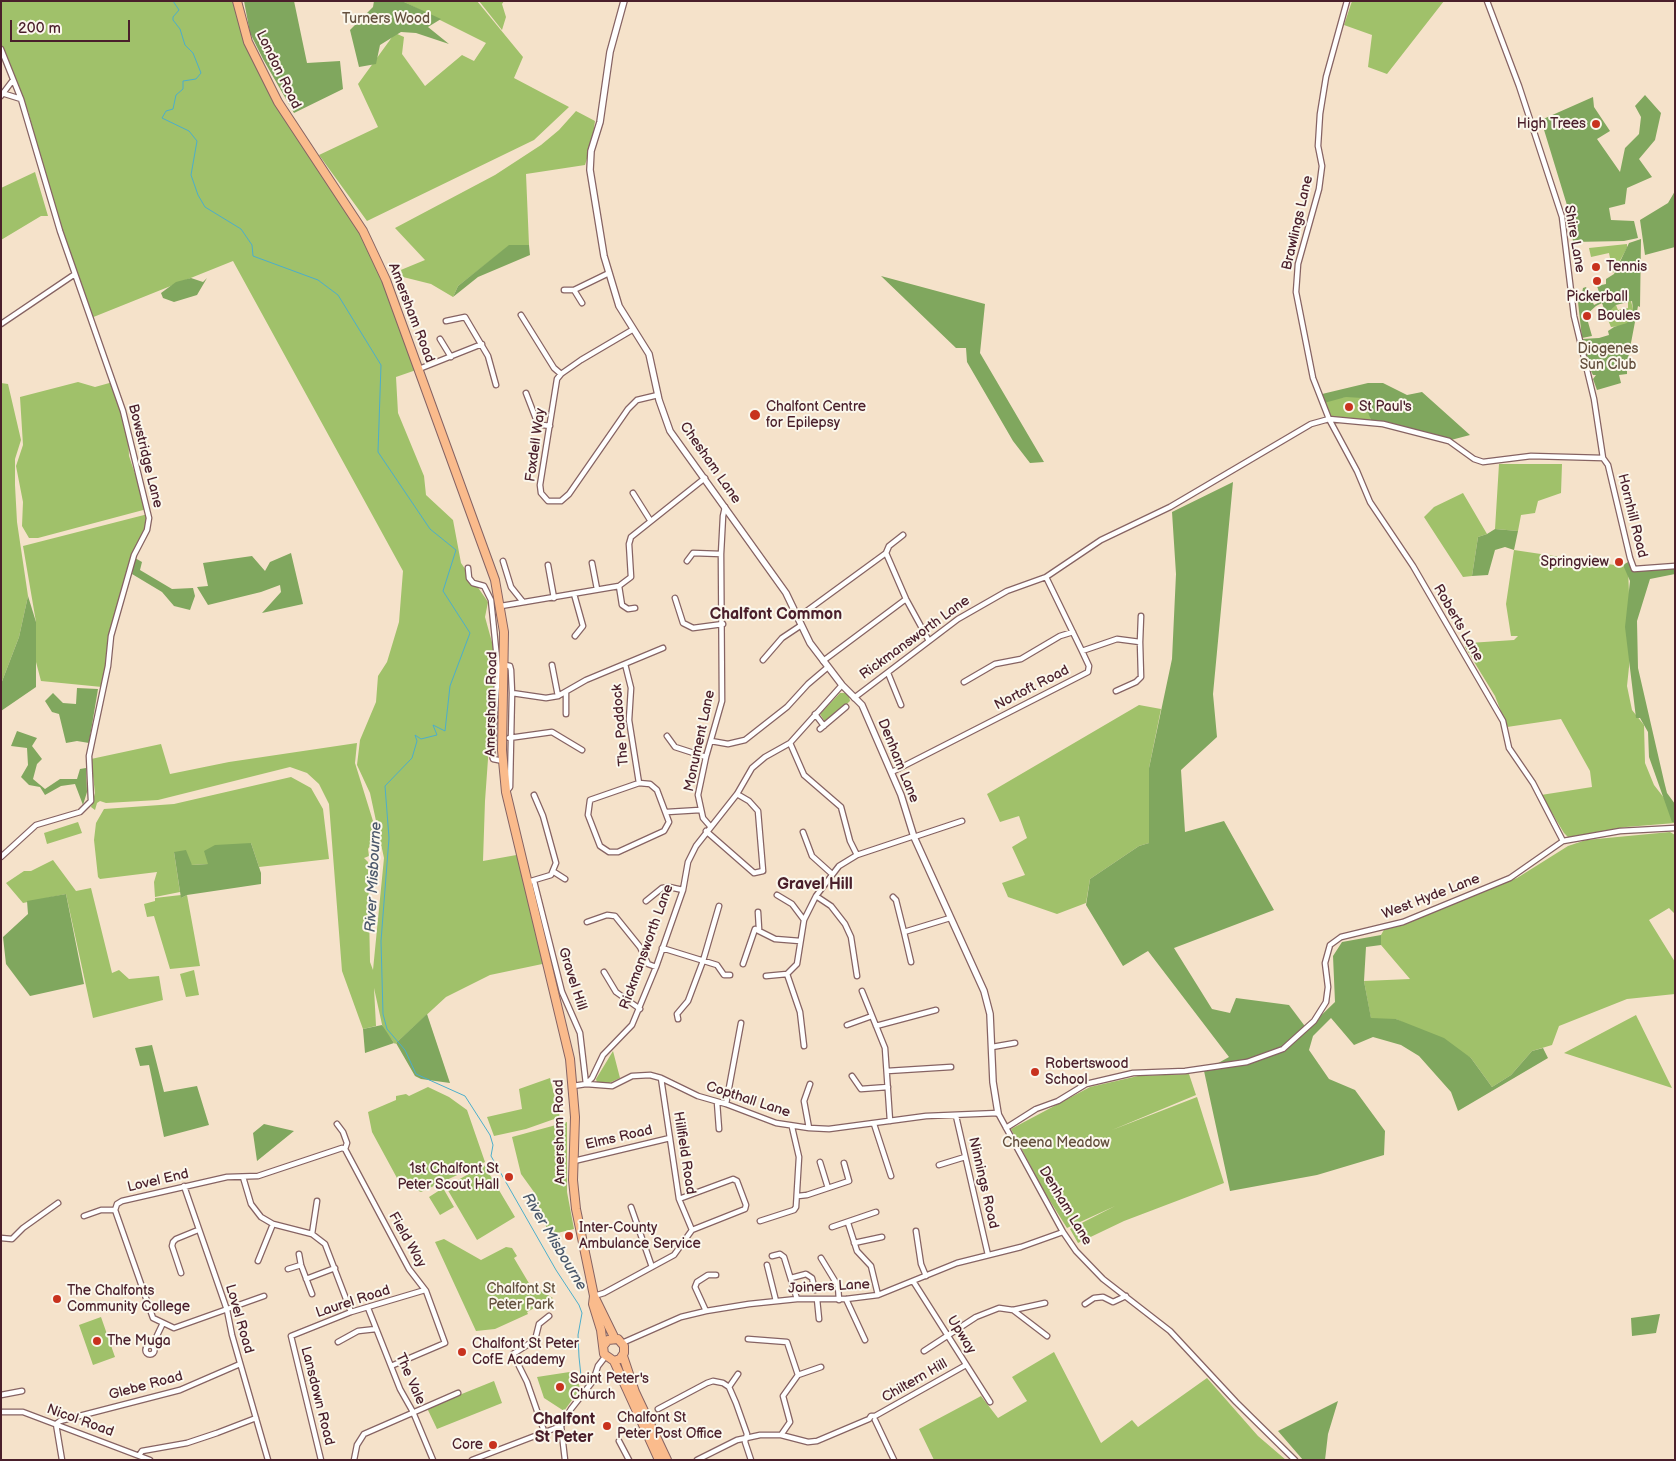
<!DOCTYPE html>
<html>
<head>
<meta charset="utf-8">
<style>
	body { margin:0 }
	#map { position:relative; width:1676px; height:1461px; overflow:hidden; background:#f5e2ca; font-family:"Balsamiq Sans",sans-serif }
	canvas { display:block }
	.frame { position:absolute; inset:0; border:2px solid #4a1f2b; pointer-events:none }
	.scale { position:absolute; left:10px; top:20px; width:120px; height:22px; box-sizing:border-box; border:2px solid #4a1f2b; border-top:0; padding-left:6px; font-size:15px; line-height:18px; white-space:nowrap; color:#4a1f2b; -webkit-text-stroke:4px #fbf7ec; paint-order:stroke }
</style>
</head>
<body>
<div id="map">
<canvas width="1676" height="1461"></canvas>
<div class="frame"></div>
<div class="scale">200 m</div>
</div>
<script>
const g = document.querySelector('canvas').getContext('2d');
g.lineJoin = 'round';
function paint(path, color) { g.fillStyle = color; g.fill(path, 'evenodd'); }
const poly = rows => new Path2D(rows.map(r => 'M' + r).join(''));
function trace(path, color, width, dash) { g.strokeStyle = color; g.lineWidth = width; g.lineCap = dash ? 'butt' : 'round'; g.setLineDash(dash || []); g.stroke(path); }
function write(font, color, halo, rows, align = 'center') {
  g.font = font + ' "Balsamiq Sans",sans-serif'; g.lineWidth = 4; g.setLineDash([]); g.textBaseline = 'middle'; g.strokeStyle = halo; g.fillStyle = color; for (const [text, x, y, turn = 0] of rows) {
    g.save(); g.translate(x, y); g.rotate((+turn || 0) * Math.PI / 180); g.textAlign = isNaN(turn) ? turn : align; if (halo) g.strokeText(text, 0, 0); g.fillText(text, 0, 0); g.restore();
  }
}
const green = poly([
	[1,1,235,1,248,42,282,108,363,231,419,369,396,377,398,413,424,476,426,495,453,520,461,563,488,602,485,617,493,646,494,675,485,801,483,861,522,854,547,963,490,975,446,997,395,1044,383,1029,374,988,376,1026,363,1029,342,971,329,804,319,784,307,773,290,767,158,800,106,803,100,801,97,803,95,810,91,807,95,793,91,759,161,744,170,774,229,762,357,743,355,763,377,834,368,849,369,856,364,858,368,862,370,962,373,970,384,858,370,793,357,765,360,740,376,702,378,676,387,662,399,622,403,571,233,261,91,318,60,231,28,111,21,99,1,45],
	[402,1,477,1,523,57,514,78,569,107,534,140,367,221,319,155,378,127,358,84,395,33,404,37,402,54,425,86,462,55,474,61,486,43],
	[479,1,504,1,502,4,506,17,502,30],
	[1352,1,1444,1,1387,74,1368,67,1372,35,1344,25],
	[576,111,595,121,592,143,585,165,526,174,529,245,509,246,458,286,453,297,431,284,391,274,425,260,395,228,495,175,541,145,559,130],
	[35,172,48,216,41,216,1,240,1,188],
	[1627,244,1627,248,1613,273,1609,253,1591,257,1589,248],
	[1631,301,1633,309,1630,325,1611,327,1604,311,1616,305,1618,310,1628,308,1628,302],
	[78,382,95,387,113,382,128,432,129,456,147,509,38,538,29,538,22,526,23,502,16,466,23,445,20,397],
	[1,383,8,384,21,440,15,459,15,485,17,522,28,596,19,637,1,684],
	[1366,394,1371,420,1329,419,1324,400],
	[1499,464,1562,464,1561,493,1538,501,1535,513,1521,515,1518,531,1495,529],
	[1463,493,1487,534,1478,537,1472,576,1463,577,1424,517,1434,507],
	[148,514,149,518,137,548,111,636,102,687,41,681,36,662,36,622,23,546],
	[1514,550,1628,567,1631,648,1627,686,1632,710,1644,725,1645,763,1654,785,1675,812,1675,823,1626,827,1569,838,1564,833,1541,795,1592,787,1590,771,1561,719,1507,727,1495,696,1465,647,1469,643,1514,640,1518,636,1511,636,1506,604],
	[840,693,846,693,849,696,850,701,828,722,825,722,820,714],
	[1139,705,1161,709,1149,768,1149,843,1139,846,1090,879,1086,903,1057,914,1008,897,1002,883,1025,875,1012,847,1027,838,1019,816,1000,822,987,794],
	[291,777,311,788,323,809,329,859,259,867,251,843,208,864,192,865,174,852,180,892,155,897,154,882,157,872,100,879,98,877,94,840,96,823,104,809,174,804],
	[78,822,82,833,47,844,44,833],
	[1670,832,1675,835,1675,914,1669,908,1649,920,1675,962,1675,994,1627,999,1559,1026,1552,1045,1532,1051,1511,1075,1492,1087,1471,1058,1396,1019,1371,1019,1364,981,1410,979,1381,945,1381,935,1385,928,1517,878,1568,846,1586,840],
	[53,860,76,891,91,888,112,973,119,970,129,979,159,976,163,1000,93,1018,66,894,23,903,6,883,24,871,31,871],
	[181,895,181,898,187,895,200,966,170,969,154,916,147,917,144,904,155,901,155,898],
	[194,970,199,995,186,997,180,974],
	[1636,1015,1672,1088,1564,1053,1583,1043],
	[613,1051,620,1078,607,1084,597,1083,596,1079],
	[1189,1074,1196,1095,1112,1130,1197,1097,1224,1183,1124,1221,1078,1243,1070,1229,1115,1206,1067,1228,1045,1193,1011,1129,1090,1087,1138,1076],
	[550,1078,560,1117,526,1129,494,1136,487,1117,522,1109,519,1089],
	[428,1087,449,1097,467,1110,485,1162,421,1192,402,1184,397,1178,372,1132,368,1112,396,1100,396,1096,406,1094,409,1096],
	[567,1122,567,1192,574,1229,549,1235,534,1192,521,1174,512,1137],
	[484,1165,515,1217,477,1240,446,1187],
	[443,1188,454,1207,440,1215,429,1197],
	[444,1239,481,1260,506,1247,512,1248,517,1256,514,1258,530,1285,553,1298,527,1312,528,1314,495,1329,476,1331,435,1242],
	[101,1317,115,1357,93,1365,79,1325],
	[1054,1352,1101,1443,1132,1420,1138,1427,1207,1378,1258,1436,1286,1460,934,1460,919,1429,981,1396,998,1418,1027,1401,1012,1377],
	[576,1371,580,1389,564,1411,544,1398,537,1377],
	[494,1381,502,1403,437,1429,427,1408]
]);
const forest = poly([
	[244,1,294,1,307,63,340,61,343,89,294,113,263,59,250,33],
	[374,1,402,1,441,19,428,27,449,44,416,33,401,32,380,45,376,64,359,67,350,30,373,7],
	[1645,95,1661,113,1655,140,1639,159,1652,177,1627,188,1625,204,1609,208,1611,220,1634,221,1638,238,1624,241,1573,242,1570,215,1541,120,1593,97,1594,107,1610,131,1597,139,1620,172,1625,148,1639,134,1641,117,1635,106],
	[1675,191,1675,247,1645,255,1640,220,1668,203],
	[1641,239,1640,307,1638,306,1627,364,1627,374,1619,375,1621,383,1597,390,1593,379,1596,375,1593,375,1588,365,1582,339,1599,338,1609,335,1608,331,1614,327,1627,323,1633,309,1632,301,1616,305,1606,314,1602,303,1596,306,1586,315,1592,336,1582,338,1577,293,1582,293,1583,288,1586,287,1594,305,1602,301,1597,286,1606,284,1606,279,1614,274,1629,243],
	[509,245,529,245,530,255,478,277,453,297,458,286],
	[881,276,985,304,980,353,1044,462,1030,463,1013,441,967,362,966,348,956,348],
	[191,278,203,282,207,278,197,295,174,302,163,298,161,293,176,282],
	[1368,383,1383,383,1407,395,1422,392,1470,435,1451,440,1371,420,1362,398,1346,397,1324,403,1322,394],
	[1233,482,1213,694,1217,737,1181,770,1185,832,1224,821,1274,910,1174,948,1212,1009,1230,1013,1236,998,1289,1005,1307,1029,1335,1002,1333,956,1342,942,1381,935,1381,945,1366,947,1364,981,1371,1018,1396,1019,1444,1038,1471,1058,1492,1087,1511,1075,1532,1051,1543,1048,1548,1058,1458,1111,1451,1092,1419,1056,1401,1045,1373,1037,1354,1045,1331,1018,1313,1036,1309,1050,1329,1079,1355,1090,1385,1131,1384,1155,1317,1175,1230,1191,1204,1071,1229,1057,1148,951,1123,966,1086,905,1090,879,1139,846,1149,843,1149,768,1172,659,1176,574,1172,512],
	[1495,529,1518,531,1514,550,1505,547,1495,550,1488,575,1472,576,1478,537,1487,534],
	[291,553,303,604,262,613,281,592,280,585,261,592,208,605,197,587,208,586,203,563,252,556,265,571,270,562],
	[135,558,142,562,140,570,172,589,193,588,195,596,190,610,174,606,162,592,132,574],
	[1628,562,1633,571,1675,568,1675,574,1650,579,1637,621,1638,668,1664,781,1667,793,1675,804,1675,822,1672,822,1649,757,1648,732,1640,718,1636,718,1625,627,1630,581,1623,565],
	[28,596,36,622,36,687,1,711,1,684,19,637],
	[77,688,98,689,89,743,77,741,66,743,59,714,52,712,45,701,53,693,63,703,76,704],
	[17,731,37,738,32,746,42,759,37,764,33,779,45,789,60,779,77,779,80,769,86,768,87,792,83,805,75,784,61,786,45,795,40,787,29,785,21,777,28,765,27,748,11,746],
	[251,843,261,873,261,884,187,895,181,898,174,852,186,850,192,865,208,864,204,851,215,845],
	[66,894,84,984,30,996,6,964,3,937,28,914,27,901],
	[427,1014,450,1083,421,1079,415,1076,396,1043],
	[382,1025,394,1043,365,1053,363,1029],
	[152,1045,164,1092,197,1086,209,1125,164,1137,149,1065,140,1066,135,1048],
	[264,1124,294,1131,257,1161,253,1133],
	[1660,1314,1656,1333,1632,1336,1631,1318],
	[1338,1401,1328,1434,1325,1460,1303,1460,1278,1431]
]);
const stream = poly([
	[173,1,179,10,173,17,173,20,180,29,185,45,193,53,201,73,196,79,183,81,183,89,176,95,173,109,166,111,162,118,189,131,197,141,191,175,198,195,205,207,241,229,252,245,253,256,318,280,338,295,381,365,378,452,430,529,456,550,443,591,470,633,450,686,445,731,433,725,437,735,421,739,415,735,417,741,412,758,385,786,389,838,381,941,383,1014,387,1029,405,1050,416,1074,465,1096,490,1135,493,1145,491,1156,556,1270,579,1305,582,1313,578,1335,579,1357,581,1376,585,1385]
]);
const minor = poly([
	[1347,1,1326,77,1320,114,1318,146,1322,166,1319,189,1298,264,1296,292,1313,378,1329,419,1357,471,1370,502,1413,566,1503,721,1509,748,1533,783,1563,841],
	[1487,1,1519,86,1562,217,1574,316,1594,399,1603,458],
	[1,49,21,99,60,231,123,411,149,518,147,530,134,555,111,636,108,666,89,756,91,801,80,812,36,825,1,857],
	[5,94,21,99],
	[1,96,13,80],
	[564,290,574,290,609,273],
	[574,290,582,303],
	[521,315,554,368,561,374],
	[446,321,465,317,488,356,496,385],
	[1,324,75,274],
	[632,330,581,360,561,374,557,379,540,485,541,493,548,501,561,501,569,494,628,409,637,400,658,395],
	[440,339,451,357],
	[419,369,482,344],
	[526,393,536,419,543,425,550,426],
	[1603,458,1608,465,1630,558,1634,569,1675,566],
	[633,493,650,520],
	[886,553,906,599,929,641],
	[503,561,511,587,523,602],
	[687,561,693,553,721,554],
	[592,563,597,589],
	[548,565,554,598],
	[468,568,469,578,473,583,484,586,491,600,498,669,492,755,493,759,503,761],
	[619,586,622,605,628,609,635,608],
	[574,594,583,626,575,636],
	[675,598,683,623,693,628,723,624],
	[501,606,619,586,631,577,629,544,631,537,705,478],
	[797,618,886,553,889,546,903,535],
	[1140,642,1141,616],
	[1082,651,1117,639,1140,642,1141,677,1136,682,1116,691],
	[763,660,782,638,800,626],
	[823,661,906,599],
	[625,664,631,688,629,720,639,783],
	[505,665,510,666,511,670,512,693,510,787,506,792],
	[552,665,558,696],
	[888,673,901,705],
	[964,682,995,664,1021,659,1060,636,1073,632],
	[512,693,546,698,558,696,586,680,663,648],
	[854,698,958,619,1007,591,1046,577,1101,540,1170,507,1311,424,1329,419,1383,424,1449,441,1474,459,1483,462,1531,456,1603,458],
	[566,714,566,692],
	[815,714,824,726],
	[820,729,846,707],
	[667,736,675,747,706,757],
	[509,738,552,732,582,750],
	[711,741,728,744,745,740,787,707,808,684,828,667],
	[790,743,804,775,841,807,850,841,857,855],
	[892,772,1088,672,1089,666,1082,651,1046,577],
	[639,783,650,784,657,790,669,822,664,831,618,852,609,852,600,846,588,815,590,800,639,783],
	[667,812,700,810],
	[710,826,703,818,698,795,706,757,722,701,721,554,723,516,725,507],
	[706,831,754,873,763,871,758,811,749,801,737,794],
	[803,832,812,856,832,874],
	[914,837,962,821],
	[554,872,565,879],
	[531,881,551,875,556,863,543,816,534,795],
	[534,881,562,992,580,1033,586,1084],
	[777,895,792,904,804,920],
	[816,896,831,906,845,924,851,937,857,976],
	[893,897,896,900,904,932],
	[646,901,662,888,669,887,683,890],
	[758,912,759,929],
	[587,922,607,915,615,916,640,947,648,964,656,967],
	[662,948,717,965,724,975,730,975],
	[911,962,904,932,950,918],
	[743,964,755,929,775,939,800,941],
	[604,972,616,992,640,1009],
	[787,974,800,1012,804,1046],
	[766,976,787,974,797,964,804,920,816,896,839,866,857,855,914,836],
	[862,991,885,1048,890,1121],
	[678,1019,677,1014,688,1001,703,961,719,906],
	[847,1025,872,1016],
	[876,1026,936,1010],
	[992,1047,1015,1043],
	[887,1071,951,1067],
	[852,1076,861,1089,888,1087],
	[661,1078,679,1199,692,1230],
	[586,1084,612,1086,632,1076,650,1075,661,1078,698,1096,726,1104,776,1123,809,1128,829,1129,926,1116,998,1113,1063,1232,1076,1251,1103,1279,1170,1331,1236,1402,1295,1460],
	[573,1086,586,1084,592,1078,603,1055,632,1025,656,967,683,890,688,862,696,846,737,794,752,768,765,757,790,743,842,685],
	[717,1102,719,1129],
	[726,1104,741,1023],
	[956,1116,988,1255],
	[337,1124,343,1132,347,1143,345,1149],
	[874,1124,891,1176],
	[809,1128,804,1101,810,1084],
	[1006,1128,1036,1109,1058,1101,1086,1084,1133,1073,1185,1071,1247,1062,1283,1049,1314,1021,1326,1002,1328,987,1325,963,1330,945,1341,937,1403,922,1510,878,1563,841,1620,831,1675,828],
	[345,1149,409,1269,426,1291,445,1343,391,1366],
	[574,1161,670,1138],
	[820,1162,828,1188],
	[939,1165,965,1157],
	[243,1177,251,1204,261,1217,273,1224,312,1234,325,1244,351,1312],
	[184,1186,227,1310,232,1335,268,1460],
	[798,1196,807,1195,849,1181,844,1163],
	[631,1207,652,1267],
	[115,1210,153,1318,174,1328,264,1296],
	[84,1216,101,1210,115,1210,117,1204,122,1201,227,1177,258,1176,342,1148,345,1149],
	[760,1221,794,1210,796,1207,799,1157,792,1127],
	[848,1223,857,1251,871,1266,878,1295],
	[832,1227,876,1212],
	[916,1231,921,1264,926,1276],
	[312,1234,317,1201],
	[1,1238,12,1239,23,1228,58,1203],
	[854,1243,882,1237],
	[299,1254,301,1265,312,1294],
	[772,1256,780,1254,784,1257,797,1299],
	[821,1258,838,1286,839,1300],
	[258,1261,273,1224],
	[767,1265,776,1301],
	[288,1269,301,1265],
	[181,1273,172,1246,173,1242,176,1239,198,1230],
	[791,1278,806,1274,812,1278,815,1290],
	[306,1279,335,1268],
	[913,1281,990,1402],
	[594,1296,604,1293,674,1255,692,1230,745,1209,746,1205,737,1181,733,1179,679,1199],
	[817,1299,819,1319],
	[846,1299,865,1340],
	[1085,1304,1094,1298,1103,1297,1113,1302,1126,1296],
	[368,1308,400,1389,413,1412,433,1460],
	[1013,1310,1047,1336],
	[706,1311,695,1287,697,1282,708,1275,716,1275],
	[748,1339,787,1342,798,1375],
	[338,1342,358,1331,376,1329],
	[622,1343,681,1317,706,1311,749,1304,797,1299,846,1299,878,1295,957,1263,1021,1247,1063,1232],
	'145.5 1350a4.5 4.5 0 1 1 9 0a4.5 4.5 0 1 1-9 0Z',
	[152,1346,163,1323],
	[924,1351,976,1317,999,1308,1013,1310,1045,1303],
	[729,1387,738,1374],
	[1,1395,22,1391],
	[658,1409,707,1383,713,1381,723,1383,729,1387,736,1403,747,1434,745,1442,751,1460],
	[1,1412,23,1412,150,1460],
	[875,1420,894,1460],
	[544,1431,527,1382,513,1354,535,1340,539,1324,549,1316],
	[781,1435,790,1422,783,1396,798,1375,821,1367],
	[619,1441,629,1460],
	[140,1454,142,1451,187,1443,217,1433,256,1418],
	[62,1460,56,1424,60,1421,180,1390,240,1364],
	[321,1460,291,1336,351,1312,425,1290],
	[354,1460,357,1445,364,1434,458,1393],
	[472,1460,561,1426],
	[565,1460,561,1426,571,1409,593,1381,598,1366,605,1357],
	[697,1460,737,1440,760,1435,781,1435,808,1442,817,1441,869,1419,871,1416,875,1416,966,1365]
]);
const tertiary = poly([
	[624,1,610,52,600,122,591,151,590,170,604,256,619,306,649,354,659,400,670,431,786,593,810,643,842,685,862,705,901,795,914,837,984,991,990,1014,993,1082,998,1113]
]);
const trunk = poly([
	[237,1,248,42,278,102,363,231,386,280,495,580,504,632,502,750,506,792,570,1059,575,1117,573,1180,576,1209,594,1296,593,1304,601,1330,604,1354,614,1361,620,1359,624,1353,624,1346,618,1339,608,1340,604,1345],
	[594,1296,615,1339],
	[623,1356,635,1392,667,1460],
	[614,1361,659,1460]
]);
const markers = [
	[1596,124,5,"#c8321e"],
	[1596,267,5,"#c8321e"],
	[1597,281,5,"#c8321e"],
	[1587,316,5,"#c8321e"],
	[1349,407,5,"#c8321e"],
	[755,415,6,"#c8321e"],
	[1619,562,5,"#c8321e"],
	[1035,1072,5,"#c8321e"],
	[509,1177,5,"#c8321e"],
	[569,1236,5,"#c8321e"],
	[57,1299,5,"#c8321e"],
	[97,1341,5,"#c8321e"],
	[462,1352,5,"#c8321e"],
	[560,1387,5,"#c8321e"],
	[607,1426,5,"#c8321e"],
	[493,1445,5,"#c8321e"]
];
const parkNames = [
	["Turners Wood",386,19],
	["Diogenes",1608,349],
	["Sun Club",1608,365],
	["Cheena Meadow",1056,1143],
	["Chalfont St",521,1289],
	["Peter Park",521,1305]
];
const streetNames = [
	["London Road",278,70,64],
	["Brawlings Lane",1298,223,-77],
	["Shire Lane",1574,239,80],
	["Amersham Road",411,313,69],
	["Foxdell Way",536,445,-82],
	["Bowstridge Lane",145,456,76],
	["Chesham Lane",710,463,55],
	["Hornhill Road",1632,516,76],
	["Roberts Lane",1458,623,60],
	["Rickmansworth Lane",915,638,-36],
	["Nortoft Road",1032,688,-27],
	["Amersham Road",492,704,-89],
	["The Paddock",621,725,-95],
	["Monument Lane",700,741,-78],
	["Denham Lane",898,761,68],
	["West Hyde Lane",1431,897,-21],
	["Rickmansworth Lane",647,947,-70],
	["Gravel Hill",572,979,72],
	["Copthall Lane",748,1100,18],
	["Amersham Road",560,1132,-91],
	["Elms Road",619,1138,-13],
	["Hillfield Road",684,1153,81],
	["Lovel End",158,1181,-13],
	["Ninnings Road",983,1183,77],
	["Denham Lane",1065,1206,59],
	["Field Way",407,1240,60],
	["Joiners Lane",829,1287,-3],
	["Laurel Road",353,1302,-18],
	["Lovel Road",239,1319,74],
	["Upway",961,1335,58],
	["The Vale",410,1379,66],
	["Chiltern Hill",915,1381,-30],
	["Glebe Road",146,1386,-15],
	["Lansdown Road",317,1396,76],
	["Nicol Road",80,1421,20]
];
const poiNames = [
	["High Trees",1586,124,"right"],
	["Tennis",1606,267],
	["Pickerball",1597,297,"center"],
	["Boules",1597,316],
	["Chalfont Centre",766,407],
	["for Epilepsy",766,423],
	["St Paul's",1359,407],
	["Springview",1609,562,"right"],
	["Robertswood",1045,1064],
	["School",1045,1080],
	["1st Chalfont St",499,1169,"right"],
	["Peter Scout Hall",499,1185,"right"],
	["Inter-County",579,1228],
	["Ambulance Service",579,1244],
	["The Chalfonts",67,1291],
	["Community College",67,1307],
	["The Muga",107,1341],
	["Chalfont St Peter",472,1344],
	["CofE Academy",472,1360],
	["Saint Peter's",570,1379],
	["Church",570,1395],
	["Chalfont St",617,1418],
	["Peter Post Office",617,1434],
	["Core",483,1445,"right"]
];
const waterNames = [
	["River Misbourne",374,877,-87],
	["River Misbourne",554,1242,59]
];
const quarterNames = [
	["Chalfont Common",776,615],
	["Gravel Hill",815,885],
	["Chalfont",564,1420],
	["St Peter",564,1438]
];
paint(green, '#a0c16a');
paint(forest, '#80a75e');
trace(stream, '#4caecb', 1);
trace(minor, '#866363', 7);
trace(tertiary, '#866363', 8);
trace(trunk, '#866363', 10);
trace(minor, '#fff', 4.5);
trace(tertiary, '#fff', 5.5);
trace(trunk, '#fabb8c', 8);
for (const [x, y, r, color] of markers) { const dot = new Path2D(); dot.arc(x, y, r, 0, 2 * Math.PI); g.fillStyle = color; g.fill(dot); trace(dot, '#fbf7ec', 2); }
write('14px', '#64503e', '#fbf7ec', parkNames);
write('14px', '#4a1f2b', '#fbf7ec', streetNames);
write('14px', '#4a1f2b', '#fbf7ec', poiNames, 'left');
write('italic 15px', '#4b586b', '#fbf7ec', waterNames);
write('bold 16px', '#4a1f2b', '#fbf7ec', quarterNames);
</script>
</body>
</html>
